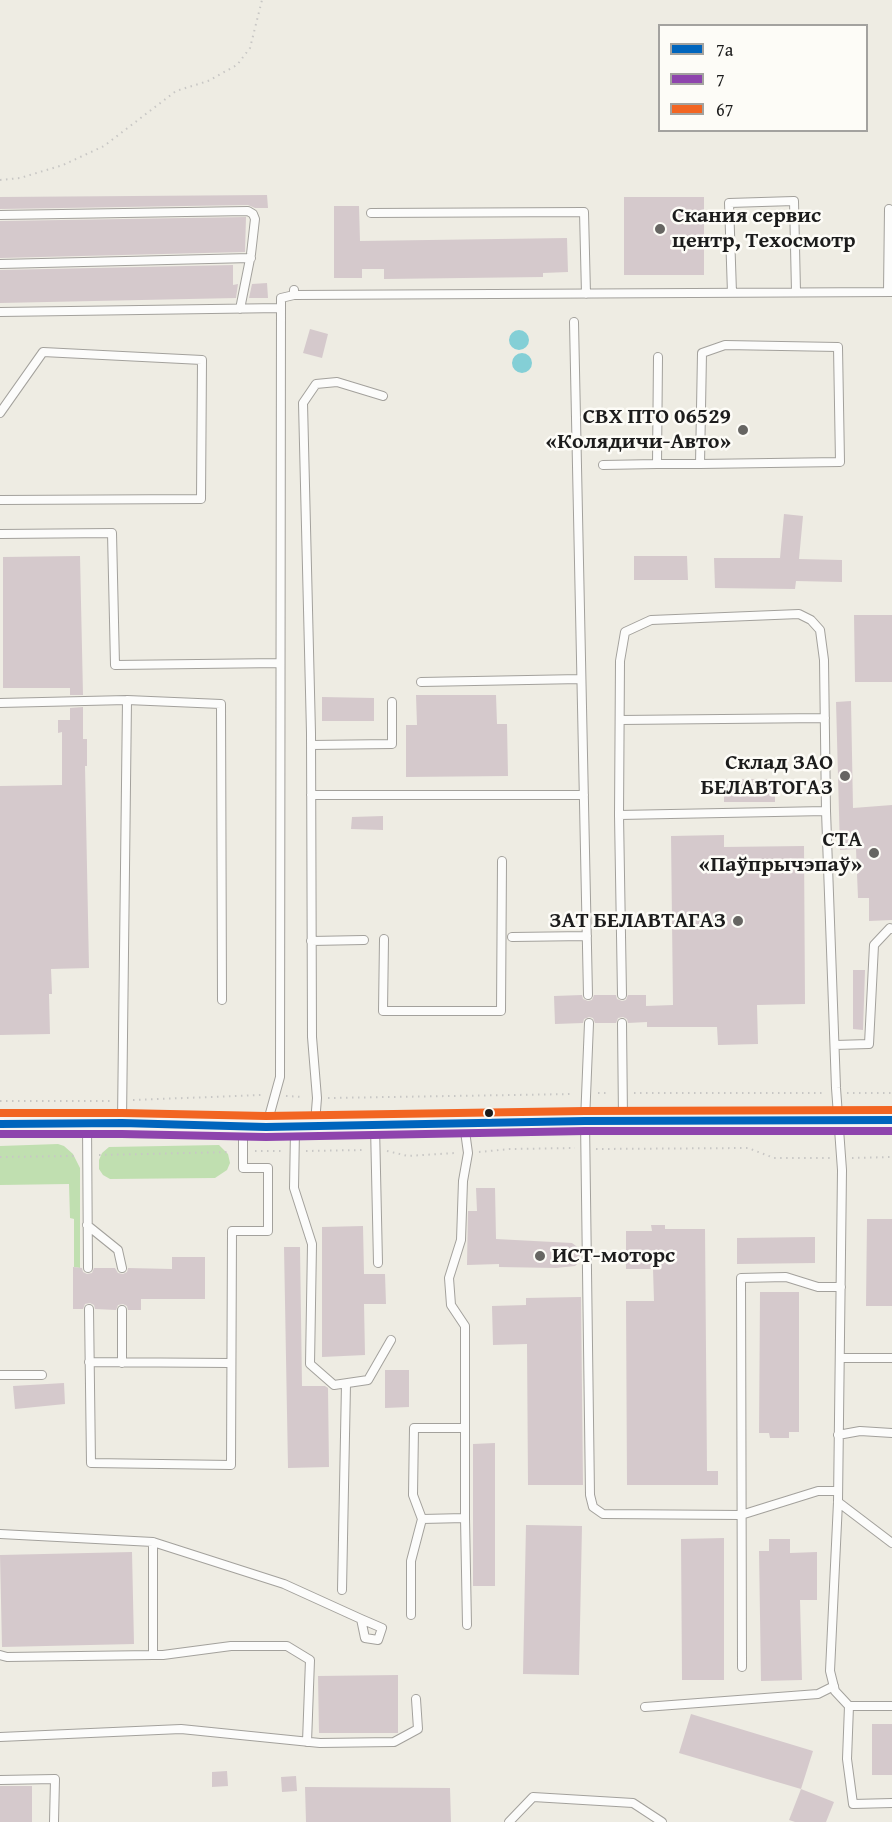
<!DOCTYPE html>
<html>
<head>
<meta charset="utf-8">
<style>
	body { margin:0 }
	#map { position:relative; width:892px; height:1822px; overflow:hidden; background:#eeece3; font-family:"Gentium Book Plus",serif }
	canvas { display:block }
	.legend { position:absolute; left:658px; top:24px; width:210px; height:108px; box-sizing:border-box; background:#fdfcf7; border:2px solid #a3a29f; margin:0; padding:8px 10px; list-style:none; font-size:18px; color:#1c1c1c }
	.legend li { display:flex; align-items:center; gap:12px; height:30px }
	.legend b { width:30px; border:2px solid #a3a29f }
</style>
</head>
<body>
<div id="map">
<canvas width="892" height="1822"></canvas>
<ul class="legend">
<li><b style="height:8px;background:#0065bd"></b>7а</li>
<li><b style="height:8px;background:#8e44ad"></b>7</li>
<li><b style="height:8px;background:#f26522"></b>67</li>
</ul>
</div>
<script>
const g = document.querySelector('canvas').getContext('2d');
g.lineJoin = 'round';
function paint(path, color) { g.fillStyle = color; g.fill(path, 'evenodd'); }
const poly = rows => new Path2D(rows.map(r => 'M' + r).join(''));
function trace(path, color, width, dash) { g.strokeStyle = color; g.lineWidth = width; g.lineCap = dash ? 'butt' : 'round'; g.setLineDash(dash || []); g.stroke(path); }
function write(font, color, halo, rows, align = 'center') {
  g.font = font + ' "Gentium Book Plus",serif'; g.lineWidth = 5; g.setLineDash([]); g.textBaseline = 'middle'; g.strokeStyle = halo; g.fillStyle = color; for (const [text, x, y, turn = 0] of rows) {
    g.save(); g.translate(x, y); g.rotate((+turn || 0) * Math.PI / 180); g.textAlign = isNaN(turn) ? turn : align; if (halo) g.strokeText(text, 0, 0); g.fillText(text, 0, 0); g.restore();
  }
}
const green = poly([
	[58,1144,64,1146,73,1154,80,1168,80,1268,74,1267,74,1219,70,1218,69,1184,0,1185,0,1146],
	[219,1145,228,1154,230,1163,227,1170,215,1178,110,1179,103,1175,99,1169,99,1160,102,1153,109,1147]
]);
const water = poly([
	'509 340a10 10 0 1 1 20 0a10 10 0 1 1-20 0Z',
	'512 363a10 10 0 1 1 20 0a10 10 0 1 1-20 0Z'
]);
const building = poly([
	[267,195,268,208,255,208,248,205,0,209,0,197],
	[624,197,704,197,704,275,624,275],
	[334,206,359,206,360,241,567,238,568,272,543,273,543,277,384,279,384,269,362,269,362,278,334,278],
	[246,217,245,252,0,258,0,221],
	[233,265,233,285,238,284,236,298,0,303,0,270],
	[267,283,268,298,249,298,252,284],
	[310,329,328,334,322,358,303,353],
	[784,514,803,516,799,559,842,560,842,582,796,581,795,589,715,588,714,558,780,558],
	[80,556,83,695,70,695,70,688,3,688,3,557],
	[634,556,687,556,688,580,634,580],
	[854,615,892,615,892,682,855,682],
	[416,695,496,695,497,724,507,724,508,776,406,777,406,725,417,725],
	[322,697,374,698,374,721,322,721],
	[851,701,853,808,892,805,892,920,869,921,869,898,858,898,856,849,840,850,836,702],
	[83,707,83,739,87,739,87,766,85,766,89,968,51,969,52,994,49,994,50,1034,0,1035,0,786,62,785,62,732,58,733,58,720,70,720,70,708],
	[724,779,775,779,775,802,724,802],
	[383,816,383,830,351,829,352,817],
	[724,835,724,847,804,846,805,1004,757,1005,758,1044,718,1045,717,1027,647,1027,647,1022,628,1023,627,1019,623,1017,618,1018,616,1023,595,1023,593,1018,589,1017,584,1019,583,1023,555,1024,554,996,582,995,583,999,588,1001,592,1000,594,995,616,995,617,999,622,1001,626,1000,628,995,646,995,646,1006,673,1005,671,836],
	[853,970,865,970,863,1030,853,1029],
	[476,1188,495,1188,496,1239,572,1243,580,1249,580,1261,575,1266,556,1268,499,1267,499,1264,467,1265,468,1211,477,1211],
	[867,1219,892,1219,892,1306,866,1306],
	[651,1225,665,1225,665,1229,705,1229,707,1471,718,1471,718,1485,627,1485,626,1301,654,1301,653,1269,626,1269,626,1231,652,1231],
	[363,1226,364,1274,385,1274,386,1304,364,1304,365,1355,322,1357,322,1227],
	[815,1237,815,1263,737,1264,737,1238],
	[284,1247,300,1247,302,1386,325,1386,328,1388,329,1467,288,1468],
	[172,1257,205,1257,205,1299,141,1299,141,1310,128,1310,127,1306,123,1304,118,1305,116,1310,95,1309,94,1305,90,1303,85,1304,83,1309,73,1309,73,1267,82,1268,83,1272,87,1274,92,1273,94,1268,115,1268,118,1273,123,1274,127,1272,128,1268,172,1269],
	[760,1292,799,1292,799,1432,789,1432,789,1438,770,1438,769,1433,759,1433],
	[581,1297,583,1485,528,1485,527,1344,493,1345,492,1306,526,1305,526,1298],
	[385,1370,409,1370,409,1407,385,1408],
	[64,1383,65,1404,15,1409,13,1386],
	[495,1443,495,1586,473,1586,473,1444],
	[526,1525,582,1526,579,1675,523,1674],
	[724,1538,724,1680,682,1680,681,1539],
	[769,1539,790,1539,790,1553,817,1552,817,1600,800,1600,802,1680,761,1681,759,1551,769,1551],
	[132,1552,134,1644,2,1647,0,1555],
	[398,1675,398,1733,319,1733,318,1676],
	[691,1714,813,1751,801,1789,679,1753],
	[872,1724,892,1724,892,1775,872,1775],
	[227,1771,228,1786,212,1787,212,1772],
	[296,1776,297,1791,282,1792,281,1777],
	[0,1786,32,1786,32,1822,0,1822],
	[305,1787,450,1788,451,1822,306,1822],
	[801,1789,834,1802,826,1822,795,1822,789,1820]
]);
const path = poly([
	[0,180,20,178,63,165,104,146,176,91,208,81,237,65,250,48,262,0],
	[598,1093,610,1093],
	[634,1093,826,1093],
	[847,1093,892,1093],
	[286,1096,304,1097],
	[328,1098,574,1094],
	[133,1100,262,1095],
	[0,1101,112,1101],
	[596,1149,748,1148,774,1158,831,1158],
	[255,1151,282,1151],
	[306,1151,363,1150],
	[387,1151,408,1156,455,1153],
	[479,1152,510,1149,575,1148],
	[99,1155,231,1152],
	[0,1157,75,1156],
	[852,1158,892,1157]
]);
const lane = poly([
	[371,213,584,212,586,294],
	[0,215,248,211,253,214,255,219,251,254,240,309],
	[0,264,251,258],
	[888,292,889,209],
	[732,293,729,203,794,201,796,292],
	[294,295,892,292],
	[0,312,281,308],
	[574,322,588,995],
	[0,413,43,352,202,360,201,499,0,500],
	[657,464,658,357],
	[603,465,657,464,700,464,840,462,838,347,725,345,702,353,700,464],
	[0,534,112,533,115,665,280,663],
	[421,682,581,679],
	[127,700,221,704,222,1000],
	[0,703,127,700,122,1120],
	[620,720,825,718],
	[311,745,392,744,392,702],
	[311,795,584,795],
	[619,815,826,811],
	[512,937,587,936],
	[384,939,383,1011,501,1011,502,861],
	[311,941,364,940],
	[622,995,619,815,620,661,625,632,651,620,799,614,811,620,820,630,824,660,826,811,836,1088,842,1170,838,1502,830,1671,835,1691,849,1706,847,1759,853,1804,892,1803],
	[589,1023,585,1121,590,1495,593,1507,603,1514,741,1515,818,1491,838,1491],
	[622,1023,623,1118],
	[835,1045,869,1044,874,945,890,928,892,929],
	[315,1123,317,1098,312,1037,311,733,303,403,316,384,337,382,383,396],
	[87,1124,88,1268],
	[267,1124,280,1077,281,298,294,295,294,290],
	[464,1124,468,1153,463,1181,461,1240,449,1278,451,1305,465,1326,465,1518,422,1519,413,1495,414,1428,465,1428],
	[375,1126,378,1263],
	[295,1130,294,1188,312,1244,310,1364,334,1385,368,1380,391,1340],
	[87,1225,118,1250,122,1268],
	[89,1309,91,1463,231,1465,232,1231,268,1231,268,1168,243,1168,243,1130],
	[840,1358,892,1358],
	[89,1362,230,1363],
	[122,1363,122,1310],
	[0,1375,42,1375],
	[838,1435,860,1431,892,1433],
	[838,1502,892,1543],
	[465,1518,467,1625],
	[0,1534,153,1542,153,1655,7,1657,0,1655],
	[153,1542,284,1584,361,1619,382,1628,378,1640,365,1638,361,1619],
	[342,1590,346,1384],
	[411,1615,411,1561,422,1519],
	[153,1655,163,1655,231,1646,287,1646,310,1660,307,1742],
	[742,1667,741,1278,786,1277,818,1287,841,1287],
	[849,1706,892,1706],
	[645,1707,818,1694,834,1686],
	[0,1737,181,1729,320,1743,394,1742,418,1729,416,1699],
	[0,1780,55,1779,54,1822],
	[509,1822,533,1797,633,1803,662,1822]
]);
const secondary = poly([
	[0,1124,122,1123,266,1127,585,1121,892,1120]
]);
const bus1 = poly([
	[0,1124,122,1123,266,1127,585,1121,892,1120]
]);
const bus2 = poly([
	[0,1134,122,1134,266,1137,585,1131,892,1131]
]);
const bus3 = poly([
	[0,1113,122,1113,266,1116,585,1111,892,1110]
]);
const markers = [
	[660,229,6,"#666562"],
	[743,430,6,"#666562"],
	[845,776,6,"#666562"],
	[874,853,6,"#666562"],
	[738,921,6,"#666562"],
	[489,1113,5,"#1c1c1c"],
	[540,1256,6,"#666562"]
];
const poiNames = [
	["Скания сервис",672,216,"left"],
	["центр, Техосмотр",672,241,"left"],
	["СВХ ПТО 06529",731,417],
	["«Колядичи-Авто»",731,442],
	["Склад ЗАО",833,763],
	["БЕЛАВТОГАЗ",833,788],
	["СТА",862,840],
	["«Паўпрычэпаў»",862,865],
	["ЗАТ БЕЛАВТАГАЗ",726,921],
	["ИСТ-моторс",552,1256,"left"]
];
paint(green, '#c0dfb0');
paint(water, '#84cfd6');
paint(building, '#d5c9cc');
trace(lane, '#a3a19c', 10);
trace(secondary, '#a3a19c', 26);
trace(path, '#c8c7c5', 2, [1.5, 4.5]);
trace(lane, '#fcfcfb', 8);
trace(secondary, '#f6f4f0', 24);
trace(bus1, '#0065bd', 8);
trace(bus2, '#8e44ad', 8);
trace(bus3, '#f26522', 8);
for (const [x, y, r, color] of markers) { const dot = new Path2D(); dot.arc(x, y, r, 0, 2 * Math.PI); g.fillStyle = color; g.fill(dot); trace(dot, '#fdfcf7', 2); }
write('bold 22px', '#1c1c1c', '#fdfcf7', poiNames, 'right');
</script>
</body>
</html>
